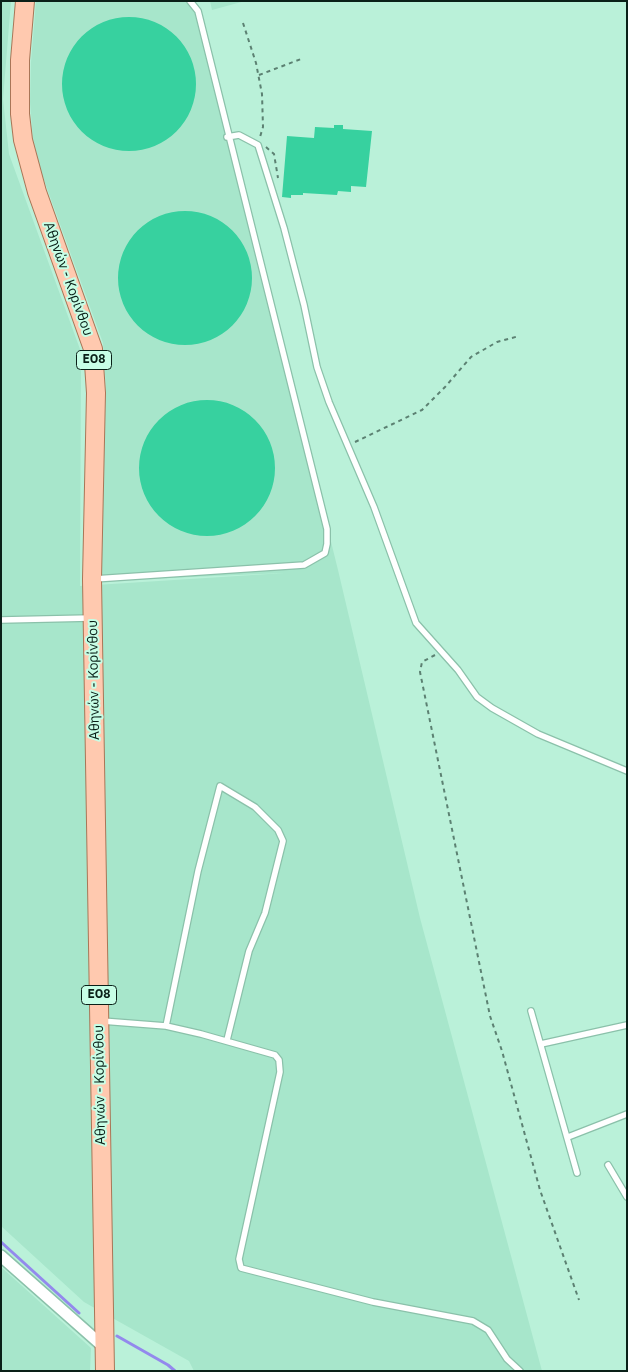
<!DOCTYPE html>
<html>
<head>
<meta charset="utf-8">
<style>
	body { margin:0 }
	#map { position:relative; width:628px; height:1372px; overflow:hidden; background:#baf1d9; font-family:"IBM Plex Sans",sans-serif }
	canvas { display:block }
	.frame { position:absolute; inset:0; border:2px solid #0a2018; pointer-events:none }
</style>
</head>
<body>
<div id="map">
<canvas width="628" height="1372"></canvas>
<div class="frame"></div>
</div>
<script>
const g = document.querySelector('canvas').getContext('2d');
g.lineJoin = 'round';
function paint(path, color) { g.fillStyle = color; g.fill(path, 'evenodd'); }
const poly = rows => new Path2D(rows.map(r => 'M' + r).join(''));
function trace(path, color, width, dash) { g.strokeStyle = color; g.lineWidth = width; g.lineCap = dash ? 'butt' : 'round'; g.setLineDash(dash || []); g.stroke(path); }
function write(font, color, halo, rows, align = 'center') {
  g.font = font + ' "IBM Plex Sans",sans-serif'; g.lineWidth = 4; g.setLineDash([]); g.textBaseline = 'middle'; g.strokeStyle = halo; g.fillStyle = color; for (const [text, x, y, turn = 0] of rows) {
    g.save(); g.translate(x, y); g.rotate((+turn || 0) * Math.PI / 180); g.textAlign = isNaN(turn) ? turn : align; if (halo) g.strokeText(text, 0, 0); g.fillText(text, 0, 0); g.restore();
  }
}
const built = poly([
	[1,1,11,1,3,99,9,154,81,352,80,586,284,573,99,581,106,389,103,343,40,169,33,139,30,102,31,62,36,1,192,1,227,121,338,570,420,918,542,1371,194,1371,189,1361,84,1302,1,1226],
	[210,1,245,1,212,10],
	[1,1267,91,1348,90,1371,1,1371]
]);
const stream = poly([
	[1,1242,79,1313],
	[117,1336,168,1365,175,1371]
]);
const building = poly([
	'62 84a67 67 0 1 1 134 0a67 67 0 1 1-134 0Z',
	[334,125,343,125,343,129,372,131,366,187,351,186,351,192,338,191,337,195,303,193,303,195,291,195,291,198,282,197,287,136,314,138,315,127,334,128],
	'118 278a67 67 0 1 1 134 0a67 67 0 1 1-134 0Z',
	'139 468a68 68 0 1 1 136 0a68 68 0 1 1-136 0Z'
]);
const path = poly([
	[243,23,256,63,262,94,263,127,260,137],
	[259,75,301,59],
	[266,147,274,154,278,178],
	[355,442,422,410,445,387,471,357,497,342,519,336],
	[435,655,422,662,420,672,490,1016,502,1051,540,1190,579,1300]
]);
const service = poly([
	[227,137,239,135,258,145,284,228,304,305,317,367,329,402,374,507,416,623,458,670,477,697,492,708,538,734,627,771],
	[94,579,304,565,325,553,327,544,327,529,198,11,190,1],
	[1,620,91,618],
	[531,1011,577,1173],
	[102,1021,166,1026,201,1034,275,1055,279,1060,280,1072,239,1259,241,1268,373,1302,473,1321,488,1330,507,1359,520,1371],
	[166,1026,198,871,220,786,255,807,278,830,283,841,265,913,249,951,227,1040],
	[541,1044,627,1025],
	[568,1137,627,1114],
	[608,1165,627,1197]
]);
const minor = poly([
	[1,1256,105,1348]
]);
const primary = poly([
	[25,1,20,60,20,114,23,140,37,192,93,349,96,393,92,579,105,1371]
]);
const shields = [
	[94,360,35],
	[99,995,35]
];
const shieldNames = [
	["ΕΟ8",94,360],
	["ΕΟ8",99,995]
];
const streetNames = [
	["Αθηνών - Κορίνθου",68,279,70],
	["Αθηνών - Κορίνθου",94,680,-91],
	["Αθηνών - Κορίνθου",100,1085,-91]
];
paint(built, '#a7e6cb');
trace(stream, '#9389ed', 3);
paint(building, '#37d19f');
trace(service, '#8bc1aa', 8);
trace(minor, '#8bc1aa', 14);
trace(primary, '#a97657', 20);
trace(path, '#5c8172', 2, [4, 4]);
trace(service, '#fff', 5.5);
trace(minor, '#fff', 11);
trace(primary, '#ffc9af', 18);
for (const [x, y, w] of shields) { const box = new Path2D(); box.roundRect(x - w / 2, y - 9.5, w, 19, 4); g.fillStyle = '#c7fee6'; g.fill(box); trace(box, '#0a2018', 1); }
write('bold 12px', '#0a2018', null, shieldNames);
write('14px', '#0a2018', '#c7fee6', streetNames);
</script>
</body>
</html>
